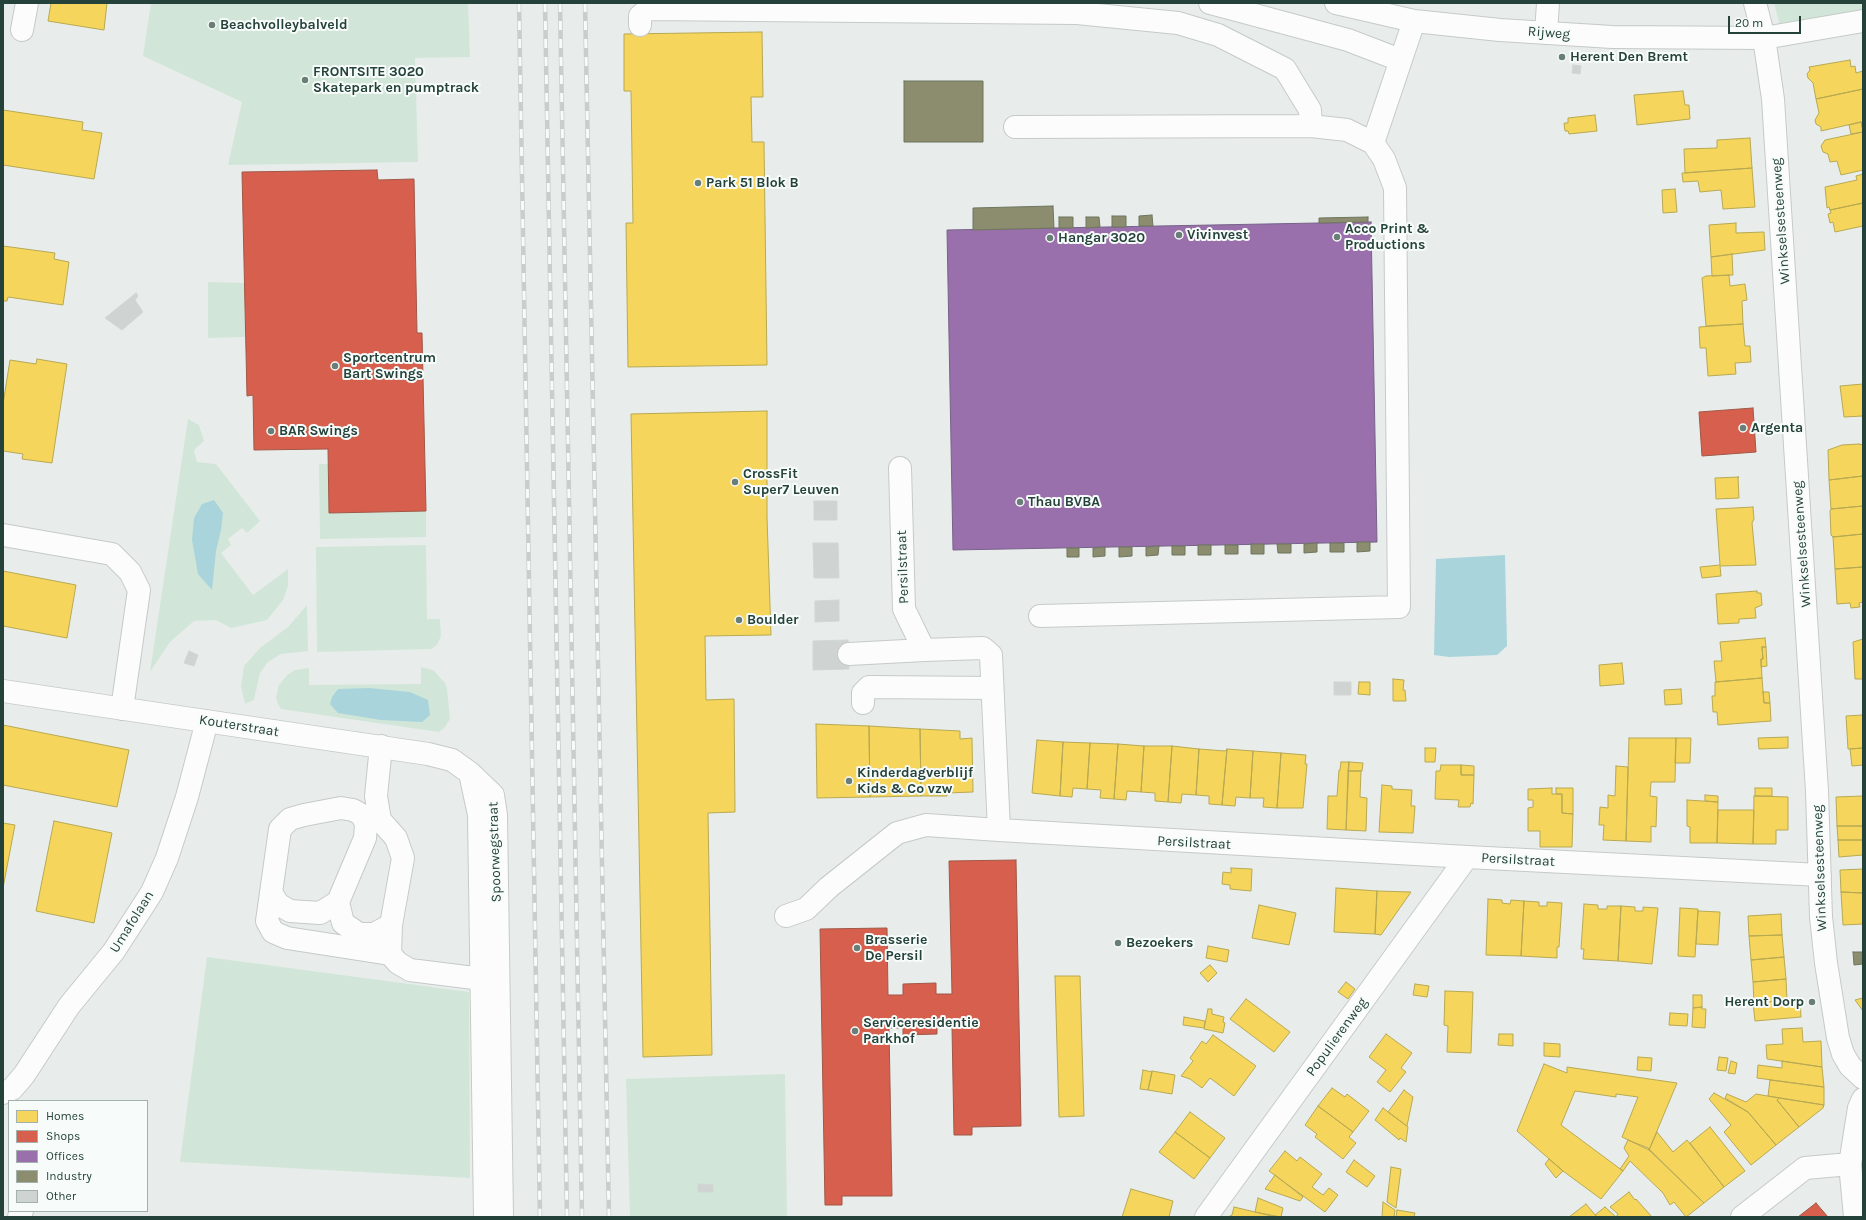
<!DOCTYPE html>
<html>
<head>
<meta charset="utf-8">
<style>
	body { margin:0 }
	#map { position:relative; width:1866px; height:1220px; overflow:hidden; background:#e8edeb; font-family:Karla,sans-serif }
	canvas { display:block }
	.frame { position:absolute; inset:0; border:4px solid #24423a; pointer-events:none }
	.legend { position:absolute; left:8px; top:1100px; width:140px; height:112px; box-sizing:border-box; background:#f7fbf9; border:1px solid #a3b1ad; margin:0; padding:5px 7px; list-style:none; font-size:12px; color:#24423a }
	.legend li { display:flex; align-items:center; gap:8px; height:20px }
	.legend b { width:20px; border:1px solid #a3b1ad }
	.scale { position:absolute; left:1728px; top:16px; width:73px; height:18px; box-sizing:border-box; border:2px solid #24423a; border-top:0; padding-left:5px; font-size:12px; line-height:14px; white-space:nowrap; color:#24423a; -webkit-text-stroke:3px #f7fbf9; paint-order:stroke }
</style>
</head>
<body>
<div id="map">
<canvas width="1866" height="1220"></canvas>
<div class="frame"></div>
<ul class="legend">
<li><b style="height:11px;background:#f6d55c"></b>Homes</li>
<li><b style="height:11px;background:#d6604d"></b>Shops</li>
<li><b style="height:11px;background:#9970ab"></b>Offices</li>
<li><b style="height:11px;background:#8c8c6e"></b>Industry</li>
<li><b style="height:11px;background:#cfd4d2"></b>Other</li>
</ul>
<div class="scale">20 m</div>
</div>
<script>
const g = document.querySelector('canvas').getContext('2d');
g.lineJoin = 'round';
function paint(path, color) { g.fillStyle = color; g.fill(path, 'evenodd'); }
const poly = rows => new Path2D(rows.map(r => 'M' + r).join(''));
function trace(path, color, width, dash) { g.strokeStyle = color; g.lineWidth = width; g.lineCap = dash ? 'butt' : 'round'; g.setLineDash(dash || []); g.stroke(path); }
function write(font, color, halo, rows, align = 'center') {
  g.font = font + ' Karla,sans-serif'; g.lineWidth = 4; g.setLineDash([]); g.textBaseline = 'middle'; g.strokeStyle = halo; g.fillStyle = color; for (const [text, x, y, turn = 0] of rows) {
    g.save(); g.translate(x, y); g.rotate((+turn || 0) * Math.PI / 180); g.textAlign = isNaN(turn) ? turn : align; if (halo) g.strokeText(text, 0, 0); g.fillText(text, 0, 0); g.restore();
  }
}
const green = poly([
	[151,3,468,3,470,57,415,58,418,162,228,165,242,102,143,56],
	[1774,3,1863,3,1863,10,1780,26],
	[208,282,245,283,245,337,208,338],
	[188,419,199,425,204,441,196,448,194,451,197,462,216,464,260,521,247,533,242,528,228,539,231,545,221,553,253,595,288,569,288,586,283,600,267,620,231,628,216,620,194,621,170,642,150,672],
	[319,464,328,464,329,513,426,511,426,537,320,539],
	[426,545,427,619,440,619,441,636,437,645,431,649,317,652,316,547],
	[307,605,308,651,281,654,268,662,260,673,254,700,245,704,241,686,244,666,260,648,288,627],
	[421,667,433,670,445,683,447,688,450,719,445,727,439,732,281,709,278,704,276,698,279,685,287,675,295,670,309,668,309,685,421,684],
	[207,957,469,992,470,1178,180,1162],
	[785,1074,787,1217,630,1217,626,1079]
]);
const water = poly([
	[214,500,223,513,221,530,216,551,212,590,198,574,192,540,194,518,202,504],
	[1505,555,1507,646,1497,655,1449,657,1434,655,1436,559],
	[369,688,410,692,428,700,430,715,422,722,381,720,338,713,330,704,332,697,338,689]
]);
const homes = poly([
	[51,3,107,3,104,30,48,21,51,3],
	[762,32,763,97,751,97,752,142,764,142,767,365,628,367,626,223,633,223,631,91,624,91,624,34,762,32],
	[1850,60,1851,67,1855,66,1856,73,1863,71,1863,89,1816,99,1813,83,1808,78,1807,74,1810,70,1809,67,1850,60],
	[1863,89,1863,129,1861,122,1821,131,1821,127,1816,124,1815,120,1819,113,1816,99,1863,89],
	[1683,91,1685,105,1689,105,1690,119,1637,125,1634,95,1683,91],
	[3,110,83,122,82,130,102,133,94,179,3,165,3,110],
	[1595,115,1597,131,1569,134,1568,131,1565,131,1564,123,1568,123,1568,118,1595,115],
	[1861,122,1863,132,1851,134,1849,125,1861,122],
	[1863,132,1863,170,1841,175,1837,161,1830,162,1828,154,1823,152,1821,146,1825,140,1863,132],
	[1750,138,1752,168,1685,173,1684,149,1717,148,1717,140,1750,138],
	[1752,168,1755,207,1723,209,1721,190,1700,192,1698,181,1683,182,1682,173,1752,168],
	[1863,174,1863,203,1830,210,1829,207,1827,208,1825,187,1857,180,1856,176,1863,174],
	[1675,189,1677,212,1663,213,1662,190,1675,189],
	[1863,203,1863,226,1835,232,1833,222,1830,223,1828,214,1831,213,1830,210,1863,203],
	[1736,223,1736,233,1764,232,1765,250,1711,257,1709,225,1736,223],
	[3,246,55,253,54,259,69,262,63,305,8,297,7,301,3,301,3,246],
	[1732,254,1733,275,1712,276,1711,257,1732,254],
	[1729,275,1730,286,1745,284,1747,300,1742,301,1743,324,1706,326,1702,278,1706,276,1729,275],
	[1743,324,1745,346,1750,346,1751,362,1735,363,1736,374,1708,376,1706,348,1700,348,1699,327,1743,324],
	[37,359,67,364,52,463,22,459,23,454,3,451,3,404,10,360,36,364,37,359],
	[1863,384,1863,416,1844,417,1840,386,1863,384],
	[767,411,767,517,771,635,705,636,706,700,734,699,735,812,708,813,712,1055,643,1057,631,414,767,411],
	[1859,444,1863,445,1863,476,1829,480,1828,450,1842,445,1859,444],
	[1863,476,1863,506,1831,509,1829,480,1863,476],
	[1738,477,1739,498,1716,499,1715,478,1739,477,1738,477],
	[1863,506,1863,534,1833,537,1831,535,1830,511,1831,509,1863,506],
	[1753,507,1754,519,1752,523,1756,565,1720,566,1721,576,1702,578,1700,567,1720,565,1716,509,1753,507],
	[1863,534,1863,567,1835,569,1833,537,1863,534],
	[1863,567,1863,602,1859,603,1860,607,1851,608,1850,603,1837,604,1835,569,1863,567],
	[3,571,76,585,67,638,3,626,3,571],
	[1757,591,1757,593,1761,593,1762,605,1755,608,1756,618,1739,619,1739,623,1718,624,1716,594,1757,591],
	[1765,638,1766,647,1762,647,1763,659,1761,659,1762,678,1716,682,1714,661,1722,661,1720,642,1765,638],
	[1863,639,1863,679,1855,679,1853,642,1863,639],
	[1762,647,1766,647,1767,666,1761,667,1761,659,1763,659,1762,647],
	[1622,663,1624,684,1600,686,1599,665,1622,663],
	[1762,678,1764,703,1770,703,1771,721,1718,725,1717,712,1713,712,1712,696,1715,696,1715,682,1762,678],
	[1393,679,1404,680,1403,690,1405,690,1406,701,1393,701,1393,679],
	[1359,682,1370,682,1370,695,1358,694,1359,682],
	[1681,689,1682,704,1665,705,1664,690,1681,689],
	[1763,692,1769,692,1770,703,1764,703,1763,692],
	[1863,715,1863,748,1848,749,1846,716,1863,715],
	[816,724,869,726,870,797,817,798,816,724],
	[3,725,129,750,117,807,3,785,3,725],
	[869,726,920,729,921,796,870,797,869,726],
	[920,729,960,731,960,739,972,738,973,792,947,793,947,796,921,796,920,729],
	[1788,737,1788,748,1759,749,1758,738,1788,737],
	[1629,738,1676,738,1675,782,1651,782,1650,796,1657,797,1656,827,1651,826,1651,842,1626,841,1629,738],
	[1676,738,1691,738,1690,763,1675,763,1676,738],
	[1037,740,1063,742,1060,796,1032,793,1037,740],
	[1063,742,1090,743,1087,789,1073,788,1072,797,1060,796,1063,742],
	[1090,743,1118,744,1114,799,1100,798,1101,790,1087,789,1090,743],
	[1118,744,1144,746,1141,792,1127,791,1126,800,1114,799,1118,744],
	[1144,746,1172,746,1168,802,1155,801,1155,793,1141,792,1144,746],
	[1172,746,1199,749,1196,795,1182,794,1181,803,1168,802,1172,746],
	[1425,748,1436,748,1435,762,1425,762,1425,748],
	[1863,748,1863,765,1852,766,1850,749,1863,748],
	[1199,749,1225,751,1227,749,1222,805,1209,804,1209,796,1196,795,1199,749],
	[1227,749,1253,751,1250,798,1236,797,1235,806,1222,805,1227,749],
	[1253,751,1281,753,1277,808,1263,807,1264,798,1250,798,1253,751],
	[1281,753,1306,755,1305,764,1307,764,1303,808,1277,808,1281,753],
	[1341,762,1349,762,1346,830,1327,829,1328,796,1337,796,1339,770,1340,770,1341,762],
	[1349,762,1363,763,1362,771,1348,771,1349,762],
	[1441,765,1461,765,1461,775,1474,775,1473,804,1471,803,1470,807,1458,807,1459,800,1435,799,1436,771,1440,771,1441,765],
	[1461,765,1474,766,1474,775,1461,775,1461,765],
	[1616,766,1628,767,1626,841,1603,840,1604,825,1599,825,1600,807,1608,808,1608,795,1615,796,1616,766],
	[1348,771,1361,771,1360,797,1367,798,1366,831,1346,830,1348,771],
	[1382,785,1392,786,1392,789,1412,790,1411,806,1415,806,1413,833,1379,832,1382,785],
	[1552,788,1552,794,1562,794,1562,813,1573,814,1572,847,1540,847,1540,831,1528,831,1528,808,1533,807,1533,800,1528,800,1528,789,1552,788],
	[1556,788,1573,788,1573,814,1562,813,1562,794,1556,794,1556,788],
	[1755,788,1772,788,1772,796,1755,796,1755,788],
	[1705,795,1718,796,1718,802,1705,801,1705,795],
	[1754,796,1788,797,1788,830,1776,830,1776,844,1753,844,1754,796],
	[1863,796,1863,826,1837,826,1836,797,1863,796],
	[1687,800,1718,802,1717,843,1690,843,1690,827,1687,826,1687,800],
	[1718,810,1754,810,1753,844,1717,843,1718,810],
	[54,821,112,833,94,923,36,911,54,821],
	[3,823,15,825,3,888,3,823],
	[1837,826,1863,826,1863,840,1838,840,1837,826],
	[1838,840,1863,840,1863,855,1839,857,1838,840],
	[1231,868,1252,869,1251,891,1230,889,1230,885,1222,884,1223,872,1231,873,1231,868],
	[1863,869,1863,893,1841,892,1840,870,1863,869],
	[1336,888,1377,891,1375,934,1334,932,1336,888],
	[1377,891,1411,892,1381,935,1375,934,1377,891],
	[1841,892,1863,893,1863,924,1843,925,1841,892],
	[1488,899,1502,900,1502,903,1510,904,1511,900,1524,901,1521,956,1486,955,1488,899],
	[1524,901,1539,902,1539,906,1547,906,1547,902,1562,903,1559,947,1557,947,1557,958,1521,956,1524,901],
	[1584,904,1598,905,1598,909,1607,909,1607,906,1621,906,1618,961,1583,959,1584,949,1581,949,1584,904],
	[1259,905,1296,913,1289,945,1252,938,1259,905],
	[1621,906,1635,907,1635,911,1643,911,1643,907,1658,908,1652,964,1618,961,1621,906],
	[1680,908,1698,909,1695,957,1678,956,1680,908],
	[1698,911,1720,912,1718,945,1696,944,1698,911],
	[1781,914,1782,935,1749,936,1748,916,1781,914],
	[1782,935,1784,957,1751,960,1749,936,1782,935],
	[1208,946,1229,950,1227,962,1206,958,1208,946],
	[1784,957,1786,979,1753,982,1751,960,1784,957],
	[1210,965,1217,973,1208,982,1200,973,1210,965],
	[1055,976,1080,976,1084,1116,1059,1117,1055,976],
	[1786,979,1787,1000,1754,1003,1753,982,1786,979],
	[1346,982,1355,989,1348,999,1338,992,1346,982],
	[1415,984,1429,986,1427,997,1413,995,1415,984],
	[1445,991,1473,992,1471,1053,1447,1052,1448,1026,1444,1025,1445,991],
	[1693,995,1702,995,1702,1007,1693,1008,1693,995],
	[1863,998,1863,1011,1855,1000,1863,998],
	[1246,999,1290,1032,1274,1052,1230,1019,1246,999],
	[1800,999,1801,1017,1755,1021,1753,1003,1800,999],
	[1702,1007,1702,1009,1706,1009,1705,1028,1692,1027,1693,1008,1702,1007],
	[1208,1009,1212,1009,1212,1014,1224,1017,1223,1022,1225,1023,1223,1033,1204,1029,1208,1009],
	[1670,1013,1688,1014,1687,1026,1669,1025,1670,1013],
	[1184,1017,1205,1021,1204,1028,1183,1025,1184,1017],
	[1802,1028,1803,1042,1821,1041,1822,1067,1767,1059,1766,1045,1783,1044,1782,1029,1802,1028],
	[1386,1034,1412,1053,1401,1068,1406,1072,1390,1092,1377,1082,1386,1070,1369,1057,1386,1034],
	[1499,1034,1513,1034,1513,1046,1498,1045,1499,1034],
	[1213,1035,1256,1066,1234,1096,1210,1078,1202,1088,1190,1079,1181,1076,1193,1061,1190,1058,1202,1041,1206,1044,1213,1035],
	[1544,1043,1560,1044,1560,1057,1544,1056,1544,1043],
	[1638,1057,1652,1058,1651,1071,1637,1070,1638,1057],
	[1719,1057,1728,1058,1726,1071,1717,1070,1719,1057],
	[1731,1061,1737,1063,1735,1074,1728,1073,1731,1061],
	[1782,1061,1822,1067,1824,1087,1757,1078,1758,1065,1782,1068,1782,1061],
	[1544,1064,1567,1073,1567,1067,1677,1083,1649,1150,1622,1137,1638,1097,1616,1094,1616,1097,1575,1091,1561,1125,1623,1171,1601,1199,1563,1171,1517,1131,1544,1064],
	[1143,1070,1152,1072,1148,1090,1140,1089,1143,1070],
	[1152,1071,1175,1075,1172,1094,1148,1090,1152,1071],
	[1770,1080,1824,1087,1824,1105,1768,1096,1770,1080],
	[1332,1088,1345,1097,1347,1094,1369,1111,1353,1132,1318,1106,1332,1088],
	[1404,1090,1413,1097,1407,1126,1388,1112,1404,1090],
	[1714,1093,1748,1112,1776,1145,1751,1165,1724,1132,1731,1125,1709,1099,1714,1093],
	[1727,1094,1746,1102,1756,1094,1779,1098,1777,1100,1799,1127,1776,1145,1748,1112,1725,1098,1727,1094],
	[1779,1098,1824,1105,1823,1108,1799,1127,1777,1100,1779,1098],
	[1318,1106,1353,1132,1349,1137,1356,1143,1343,1159,1315,1137,1317,1134,1305,1125,1318,1106],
	[1383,1108,1408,1127,1406,1142,1400,1138,1399,1140,1375,1120,1383,1108],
	[1190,1112,1225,1138,1210,1158,1175,1132,1190,1112],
	[1710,1127,1745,1171,1724,1187,1690,1143,1710,1127],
	[1175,1132,1210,1158,1194,1179,1159,1152,1175,1132],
	[1657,1132,1673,1152,1687,1140,1724,1187,1704,1203,1649,1150,1657,1132],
	[1628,1140,1648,1148,1704,1203,1686,1217,1674,1202,1670,1205,1663,1193,1630,1161,1623,1171,1620,1169,1629,1156,1624,1148,1628,1140],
	[1285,1151,1297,1161,1300,1157,1322,1174,1312,1187,1323,1195,1329,1188,1338,1195,1325,1212,1269,1171,1285,1151],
	[1549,1159,1563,1171,1556,1178,1545,1164,1549,1159],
	[1354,1160,1375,1176,1367,1187,1346,1172,1354,1160],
	[1391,1167,1401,1169,1396,1208,1387,1202,1391,1167],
	[1275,1175,1303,1197,1300,1201,1265,1189,1275,1175],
	[1131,1189,1173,1201,1169,1217,1122,1217,1131,1189],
	[1629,1192,1635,1200,1636,1199,1652,1217,1616,1217,1618,1214,1610,1207,1629,1192],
	[1258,1198,1283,1208,1281,1217,1255,1212,1258,1198],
	[1383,1202,1395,1210,1394,1217,1382,1217,1383,1202],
	[1586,1204,1597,1217,1569,1217,1586,1204],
	[1234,1207,1276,1217,1228,1217,1232,1215,1234,1207],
	[1605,1207,1616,1217,1597,1217,1595,1215,1605,1207],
	[1397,1210,1415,1213,1414,1217,1396,1217,1397,1210]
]);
const shops = poly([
	[377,170,378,180,414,179,417,333,422,333,426,511,329,513,328,449,254,450,253,395,247,396,242,172,377,170],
	[1753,408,1756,452,1702,456,1699,412,1753,408],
	[1016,860,1021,1126,972,1127,972,1135,954,1135,952,1027,937,1027,937,1034,903,1035,903,1028,889,1028,892,1196,842,1196,842,1205,825,1205,820,929,887,928,888,995,903,995,903,984,936,983,936,994,952,994,949,861,1016,860],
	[1816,1203,1828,1217,1798,1217,1816,1203]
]);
const offices = poly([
	[1371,222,1377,542,953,550,947,230,1371,222]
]);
const industry = poly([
	[904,81,983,81,983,142,904,142,904,81],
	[1053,206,1054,228,973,230,973,208,1053,206],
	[1152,215,1153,226,1139,226,1139,216,1152,215],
	[1112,216,1126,216,1126,227,1112,227,1112,216],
	[1059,217,1073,217,1073,228,1059,228,1059,217],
	[1086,217,1099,217,1100,227,1086,228,1086,217],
	[1368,217,1368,222,1319,223,1319,218,1368,217],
	[1357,542,1370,542,1370,551,1357,552,1357,542],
	[1317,543,1317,552,1304,553,1304,544,1317,543],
	[1330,543,1344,543,1344,552,1330,552,1330,543],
	[1251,544,1264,544,1264,554,1251,554,1251,544],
	[1277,544,1291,544,1291,553,1278,553,1277,544],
	[1198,545,1211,545,1211,555,1198,555,1198,545],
	[1225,545,1238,545,1238,554,1225,554,1225,545],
	[1159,546,1158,555,1146,556,1146,547,1159,546],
	[1172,546,1185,546,1185,555,1172,555,1172,546],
	[1105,547,1105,556,1093,557,1093,548,1105,547],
	[1119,547,1132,547,1132,556,1119,557,1119,547],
	[1067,548,1079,548,1079,557,1067,557,1067,548],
	[1853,952,1863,952,1863,964,1854,965,1853,952]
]);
const building = poly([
	[1573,65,1581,66,1580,74,1572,73,1573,65],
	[136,293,138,296,135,300,143,312,122,330,105,318,136,293],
	[814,501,837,501,837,520,814,520,814,501],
	[813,543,838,543,839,578,814,578,813,543],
	[839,600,839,621,815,622,815,601,839,600],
	[848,640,849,669,813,670,813,641,848,640],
	[189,651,198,655,194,666,184,663,189,651],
	[1334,682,1351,682,1351,695,1334,695,1334,682],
	[698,1184,713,1185,713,1192,698,1192,698,1184]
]);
const minor = poly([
	[1210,3,1348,40,1400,60],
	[1336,3,1414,21,1500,30,1612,37,1764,38,1863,21],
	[1755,3,1764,38,1773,99,1817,791,1821,917,1826,963,1838,1038,1843,1054,1850,1066,1863,1078],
	[640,25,640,16,648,9,1077,13,1178,23,1218,35,1285,69,1310,110,1311,126],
	[22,30,27,3],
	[1546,33,1548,3],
	[1015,127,1311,126,1347,130,1373,143,1384,159,1395,188,1399,607,1040,616],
	[1373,143,1414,21],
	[900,468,904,609,924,650,983,648,991,655,999,830,1467,857,1820,875],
	[3,535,112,554,130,572,139,590,122,709],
	[849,654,924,650],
	[3,691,428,754,452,760,470,773,493,795,496,815,502,1217],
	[863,703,863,693,869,687,992,688],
	[381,746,376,796,380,820,396,838,403,858,391,925,390,954,398,963,410,970,482,979,494,973],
	[470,773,479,815,485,1217],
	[271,892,278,904,290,911,320,913,338,902],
	[786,916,806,909,829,887,897,833,926,825,999,830],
	[390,954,287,938,273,932,267,921,280,829,290,819,304,815,341,808,353,810,362,815,366,824,365,838,338,902,343,923,359,934,374,934,391,925],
	[3,1093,12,1089,24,1075,69,1006,114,951,152,892,167,858,187,797,207,721],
	[19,1217,22,1211],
	[1206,1217,1467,857],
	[1742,1217,1805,1168,1850,1164],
	[1855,1217,1850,1164,1859,1108,1863,1099]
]);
const rail = poly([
	[519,3,540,1217],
	[545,3,567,1217],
	[560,3,582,1217],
	[585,3,609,1217]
]);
const markers = [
	[212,25,4,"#697e78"],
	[1562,57,4,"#697e78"],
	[305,80,4,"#697e78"],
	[698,183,4,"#697e78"],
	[1179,235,4,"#697e78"],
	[1337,237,4,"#697e78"],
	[1050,238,4,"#697e78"],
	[335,366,4,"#697e78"],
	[1743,428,4,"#697e78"],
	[271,431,4,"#697e78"],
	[735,482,4,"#697e78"],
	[1020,502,4,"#697e78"],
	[739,620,4,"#697e78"],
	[849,781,4,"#697e78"],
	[1118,943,4,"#697e78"],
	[857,948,4,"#697e78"],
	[1812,1002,4,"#697e78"],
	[855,1031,4,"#697e78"]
];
const poiNames = [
	["Beachvolleybalveld",220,25],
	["Herent Den Bremt",1570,57],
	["FRONTSITE 3020",313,72],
	["Skatepark en pumptrack",313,88],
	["Park 51 Blok B",706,183],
	["Acco Print &",1345,229],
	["Productions",1345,245],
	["Vivinvest",1187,235],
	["Hangar 3020",1058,238],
	["Sportcentrum",343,358],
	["Bart Swings",343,374],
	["Argenta",1751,428],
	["BAR Swings",279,431],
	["CrossFit",743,474],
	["Super7 Leuven",743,490],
	["Thau BVBA",1028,502],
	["Boulder",747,620],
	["Kinderdagverblijf",857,773],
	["Kids & Co vzw",857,789],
	["Brasserie",865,940],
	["De Persil",865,956],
	["Bezoekers",1126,943],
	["Herent Dorp",1804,1002,"right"],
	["Serviceresidentie",863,1023],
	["Parkhof",863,1039]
];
const streetNames = [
	["Rijweg",1549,33,4],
	["Winkselsesteenweg",1781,221,-94],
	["Winkselsesteenweg",1802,544,-94],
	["Persilstraat",903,567,-92],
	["Kouterstraat",239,726,9],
	["Persilstraat",1194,843,3],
	["Spoorwegstraat",495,852,-92],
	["Persilstraat",1518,860,3],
	["Winkselsesteenweg",1820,868,-92],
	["Umafolaan",132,922,-58],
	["Populierenweg",1337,1037,-54]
];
paint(green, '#d1e6d8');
paint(water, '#a9d4db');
paint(homes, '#f6d55c');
trace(homes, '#b7a952', 1);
paint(shops, '#d6604d');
trace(shops, '#a15747', 1);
paint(offices, '#9970ab');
trace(offices, '#766289', 1);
paint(industry, '#8c8c6e');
trace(industry, '#6d765e', 1);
paint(building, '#cfd4d2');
trace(building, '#d1d6d4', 1);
trace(minor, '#c5cac8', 24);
trace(minor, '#fcfcfc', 22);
trace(rail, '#c9cdcc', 4.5);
trace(rail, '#f7fbf9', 3, [9]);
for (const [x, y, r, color] of markers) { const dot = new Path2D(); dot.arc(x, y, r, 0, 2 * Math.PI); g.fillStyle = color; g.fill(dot); trace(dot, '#f7fbf9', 1.5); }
write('bold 14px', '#24423a', '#f7fbf9', poiNames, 'left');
write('14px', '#24423a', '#f7fbf9', streetNames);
</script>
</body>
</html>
